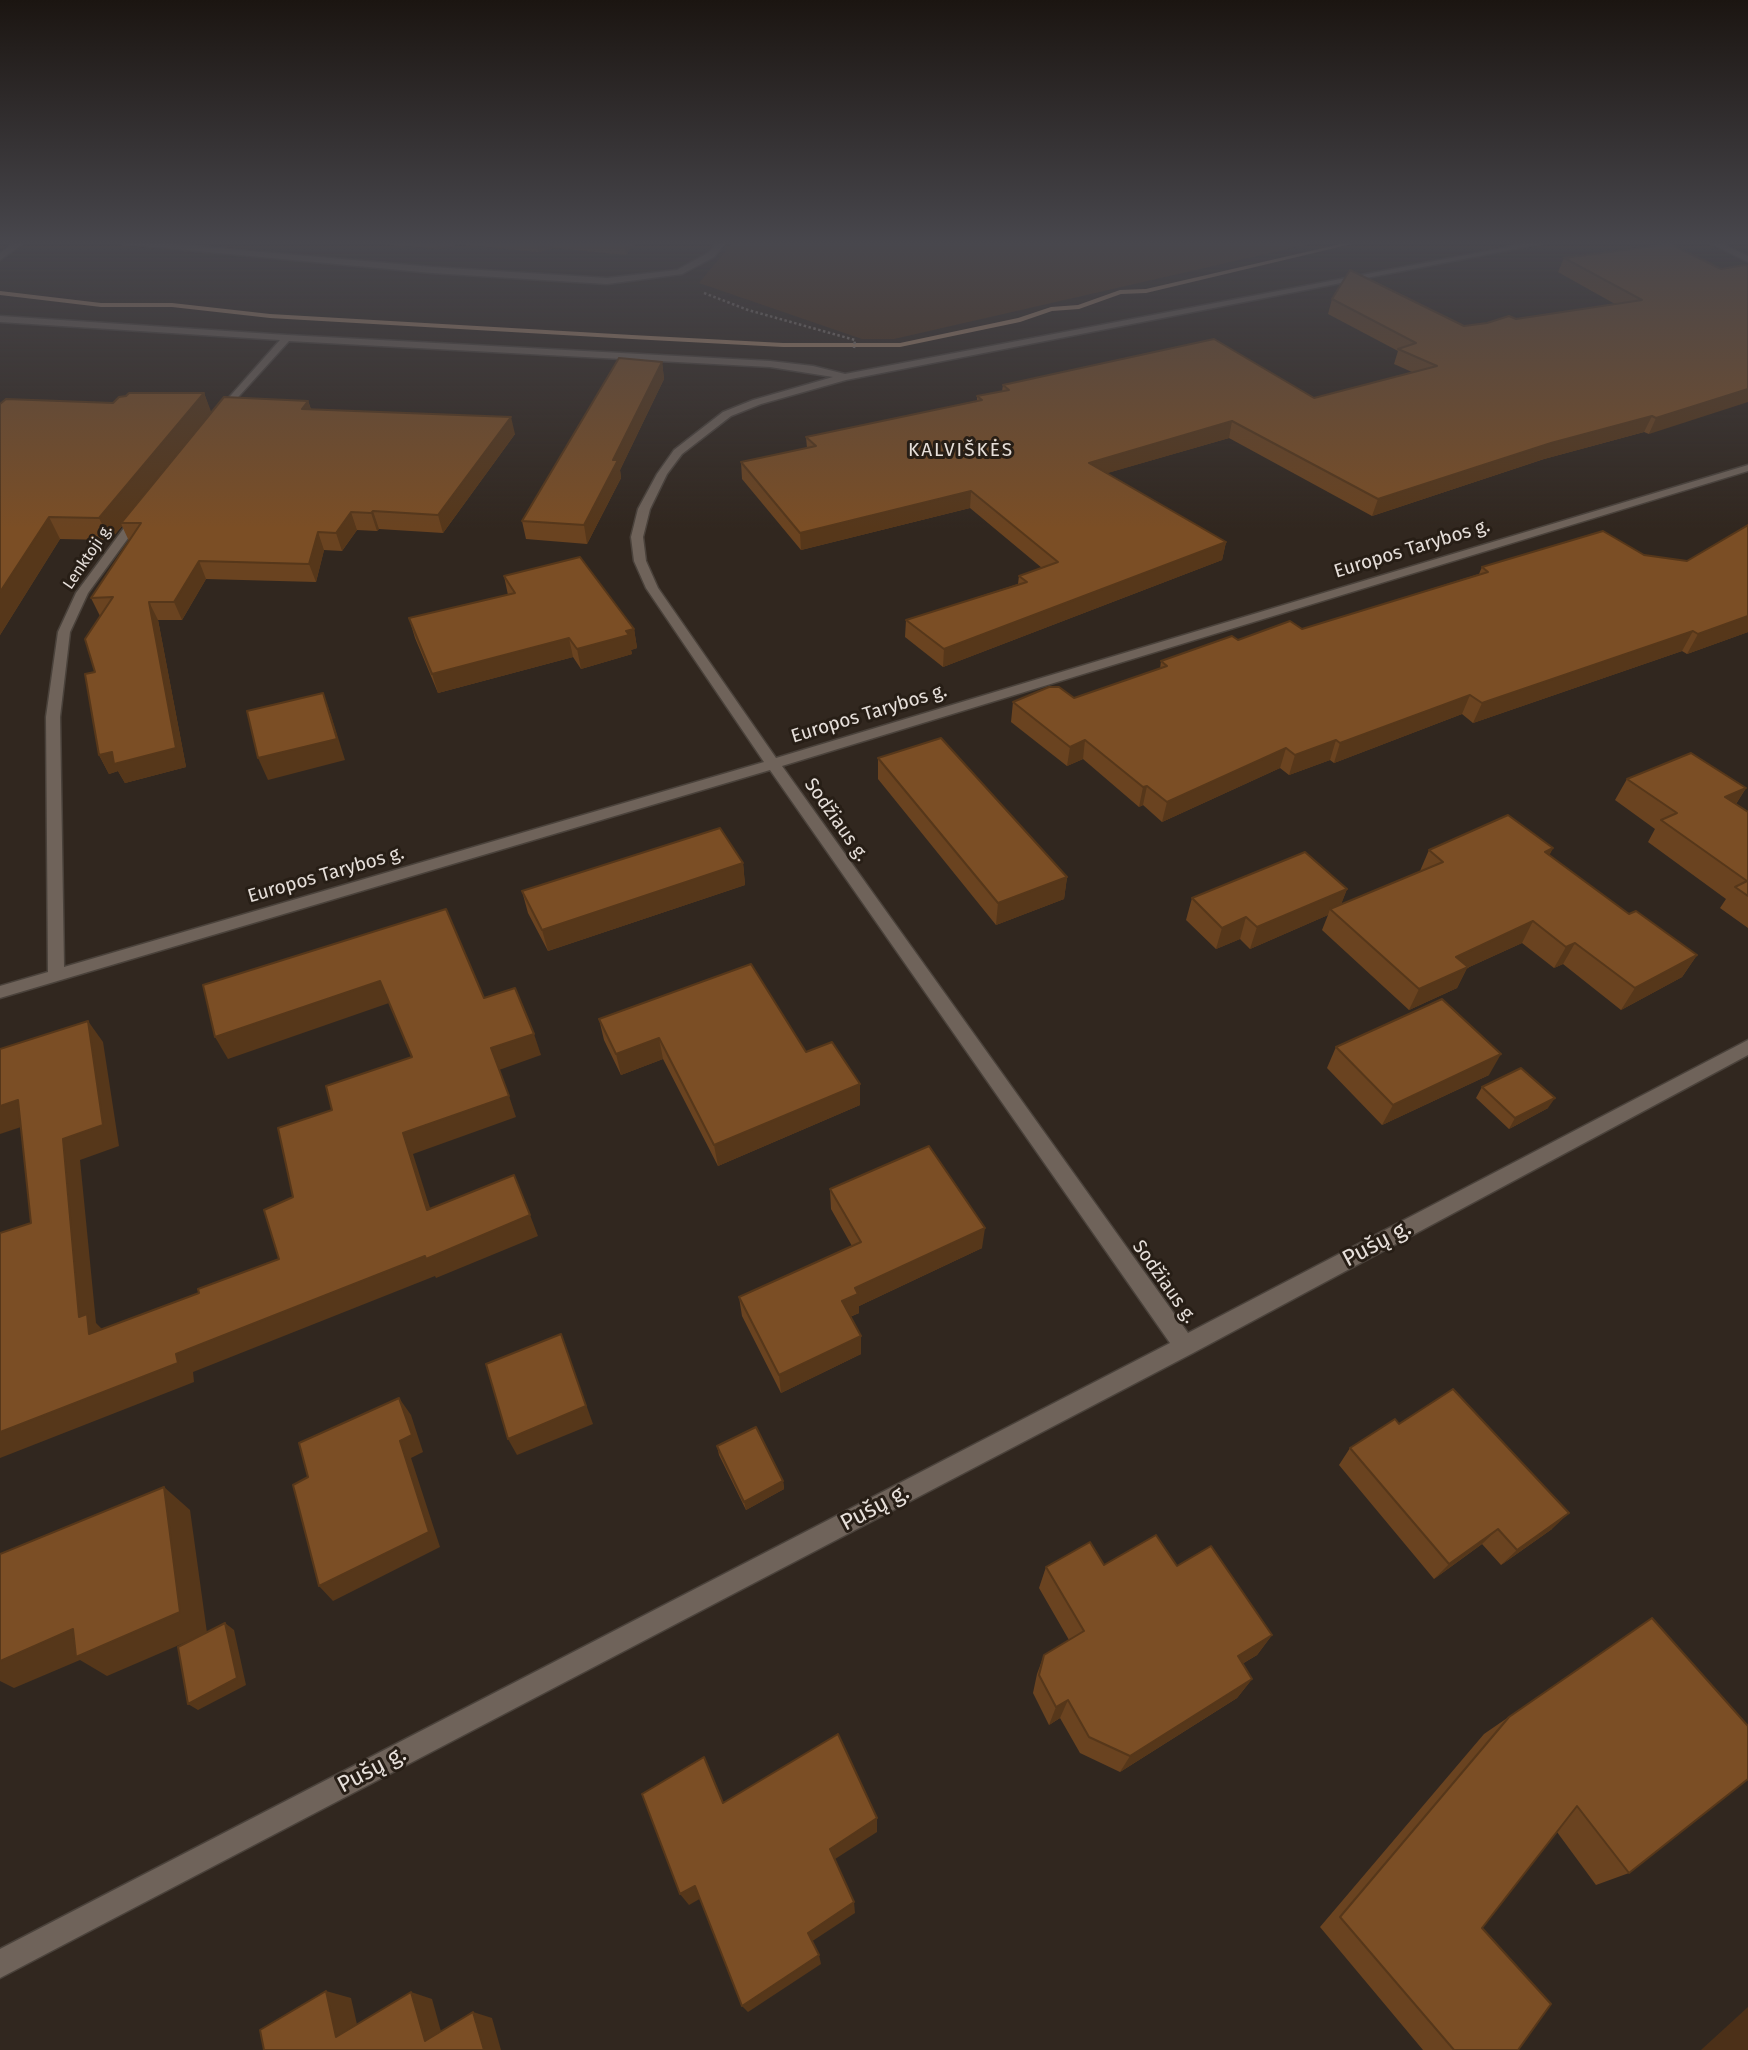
<!DOCTYPE html>
<html>
<head>
<meta charset="utf-8">
<style>
	body { margin:0 }
	canvas { display:block; background:#31271f }
</style>
</head>
<body>
<canvas width="1748" height="2050"></canvas>
<script>
const g = document.querySelector('canvas').getContext('2d');
g.lineJoin = 'round';
function paint(path, color) { g.fillStyle = color; g.fill(path, 'evenodd'); }
const poly = rows => new Path2D(rows.map(r => 'M' + r).join(''));
function trace(path, color, width, dash) { g.strokeStyle = color; g.lineWidth = width; g.lineCap = dash ? 'butt' : 'round'; g.setLineDash(dash || []); g.stroke(path); }
function write(font, color, halo, rows, align = 'center') {
  g.font = font + ' "Fira Sans",sans-serif'; g.lineWidth = 6; g.setLineDash([]); g.textBaseline = 'middle'; g.strokeStyle = halo; g.fillStyle = color; for (const [text, x, y, turn = 0] of rows) {
    g.save(); g.translate(x, y); g.rotate((+turn || 0) * Math.PI / 180); g.textAlign = isNaN(turn) ? turn : align; if (halo) g.strokeText(text, 0, 0); g.fillText(text, 0, 0); g.restore();
  }
}
const green = poly([
	[733,242,1318,242,894,339,862,339,699,283],
	[1748,2007,1748,2050,1701,2050]
]);
const stream = poly([
	[1349,242,1360,242,1146,293,1121,294,1079,309,1052,311,1020,322,900,347,783,347,632,339,270,318,172,307,101,307,0,295,0,291,101,303,172,303,270,314,632,335,783,343,900,343,1018,318,1051,307,1078,305,1120,290,1146,289,1349,242]
]);
const path = poly([
	[704,293,748,310,855,340,854,348]
]);
const minor = poly([
	[16,242,25,242,0,260,0,253,16,242],
	[119,242,149,242,432,267,607,278,677,270,708,253,718,242,726,242,714,257,682,274,607,284,432,273,123,244,119,242],
	[1534,242,1550,242,846,380,761,404,731,416,682,454,667,474,650,509,643,537,646,561,658,588,776,758,1748,465,1748,471,782,766,1188,1333,1748,1040,1748,1055,1193,1353,0,1978,0,1949,1170,1343,770,770,0,998,0,986,48,972,46,717,58,632,76,593,135,513,145,515,88,593,70,632,60,717,64,967,764,762,646,588,634,561,631,537,638,509,657,474,674,450,723,412,753,400,833,377,770,367,289,341,220,417,216,416,216,412,280,340,0,322,0,316,287,335,770,361,813,366,845,374,1534,242],
	[1708,242,1718,242,1748,256,1748,262,1708,242]
]);
const wall = poly([
	[360,242,636,242,626,255,554,248,538,252,456,244,452,247,437,249],
	[1564,258,1721,269,1745,265,1649,434,1644,432,1544,459,1372,516,1229,438,1107,473,1226,542,1222,560,943,667,905,637,906,620,1018,584,1019,576,1042,568,970,508,801,550,742,479,741,462,807,448,806,437,977,401,977,396,1002,391,1003,385,1314,398,1412,372,1394,364,1398,351,1328,314,1332,299,1464,326,1516,319,1615,304,1558,272],
	[662,362,664,379,620,470,621,478,587,544,526,539,522,521],
	[204,393,211,413,308,401,311,409,515,434,443,533,379,529,377,531,357,530,342,551,324,550,316,582,206,579,182,620,158,620,186,767,125,783,118,771,109,774,99,755,95,672,100,616,91,598,129,541,122,526,110,540,60,539,0,635,0,404,113,403],
	[1748,525,1748,632,1687,654,1682,651,1473,723,1462,714,1334,763,1330,760,1289,775,1280,768,1162,822,1143,805,1139,807,1083,759,1067,766,1011,722,1013,702,1074,698,1160,669,1161,661,1238,640,1302,629,1479,574,1482,567,1644,555,1687,561],
	[504,576,634,629,637,648,631,650,632,654,581,669,573,657,438,693,415,638,409,618,508,595],
	[878,758,1067,877,1064,899,996,925,878,779],
	[1627,779,1746,788,1736,804,1748,812,1748,928,1720,908,1726,899,1648,842,1655,829,1615,800],
	[1553,848,1549,855,1629,914,1697,955,1682,977,1621,1010,1563,964,1554,968,1522,943,1467,968,1457,988,1409,1010,1322,930,1328,915,1250,949,1240,939,1216,949,1186,920,1192,898,1347,889,1341,904,1420,871,1429,850],
	[743,863,745,885,548,951,528,913,522,891],
	[599,1019,806,1052,860,1084,860,1105,718,1166,663,1059,621,1075,604,1040],
	[1336,1047,1489,1075,1382,1125,1327,1068],
	[1482,1087,1548,1108,1509,1129,1476,1098],
	[830,1189,982,1248,859,1306,859,1313,850,1317,861,1354,781,1393,742,1316,739,1297,852,1246,831,1209],
	[1399,1424,1552,1529,1501,1565,1482,1544,1434,1579,1339,1465,1350,1448],
	[717,1446,783,1481,784,1489,746,1510,719,1455],
	[1104,1565,1177,1566,1272,1635,1257,1655,1242,1664,1252,1679,1237,1698,1120,1772,1080,1753,1060,1718,1049,1725,1033,1693,1037,1674,1044,1655,1069,1640,1039,1588,1046,1567],
	[1652,1618,1629,1873,1596,1885,1557,1832,1482,1928,1518,2050,1423,2050,1320,1927,1484,1734]
]);
const shadedWall = poly([
	[435,242,455,242,456,244,452,247,437,249],
	[537,242,553,242,554,248,538,252],
	[626,242,636,242,626,255,624,244],
	[662,362,664,379,620,470,621,478,587,544,584,525,613,460],
	[1748,389,1748,402,1649,434,1656,418],
	[204,393,212,414,121,523,122,526,110,540,99,518],
	[308,401,313,417,302,409],
	[1652,416,1644,432,1544,459,1372,516,1378,499,1551,443],
	[511,417,515,434,443,533,438,515],
	[1232,421,1229,438,1087,479,1089,463],
	[971,491,970,508,801,550,800,533],
	[373,511,379,529,377,531,371,513],
	[351,512,357,530,342,551,336,533],
	[49,517,60,539,0,635,0,592],
	[318,532,324,550,316,582,309,564],
	[1226,542,1222,560,943,667,944,649],
	[199,561,206,579,182,620,174,602],
	[149,602,158,620,186,767,125,783,118,771,109,774,99,755],
	[1748,616,1748,632,1687,654,1698,634],
	[634,629,637,648,631,650,632,654,581,669,577,649],
	[1693,631,1682,651,1473,723,1482,703],
	[569,638,573,657,438,693,432,674],
	[323,693,331,715,345,760,268,780,258,758],
	[1470,695,1462,714,1334,763,1340,743],
	[1085,740,1083,759,1067,766,1070,747],
	[1336,740,1330,760,1289,775,1295,755],
	[1286,748,1280,768,1162,822,1167,802],
	[1147,786,1143,805,1139,807,1143,787],
	[1746,788,1732,810,1725,797],
	[1553,848,1542,870,1545,852],
	[743,863,745,885,548,951,542,930],
	[1067,877,1064,899,996,925,998,903],
	[1347,889,1339,910,1330,909,1328,915,1250,949,1257,927],
	[1246,917,1240,939,1216,949,1222,928],
	[1533,921,1522,943,1467,968,1457,988,1409,1010,1419,989,1456,957],
	[1575,943,1563,964,1554,968,1566,947],
	[1697,955,1682,977,1621,1010,1635,988],
	[380,981,389,1003,228,1059,215,1037],
	[88,1021,103,1042,119,1146,80,1160,96,1323,106,1333,89,1334,79,1317,63,1139],
	[534,1034,541,1055,499,1070,491,1048],
	[659,1038,663,1059,621,1075,616,1054],
	[1501,1054,1489,1075,1382,1125,1393,1105],
	[860,1084,860,1105,718,1166,714,1145],
	[509,1096,516,1117,413,1154,437,1230,427,1210,403,1133],
	[1555,1098,1548,1108,1509,1129,1515,1118],
	[18,1100,36,1122,0,1134,0,1106],
	[530,1215,538,1236,436,1278,435,1276,193,1372,194,1382,0,1458,0,1432,176,1354],
	[985,1228,982,1248,859,1306,859,1313,842,1320,842,1301,855,1288],
	[561,1334,593,1424,517,1455,508,1439],
	[861,1336,861,1354,781,1393,779,1375],
	[399,1398,411,1415,423,1452,411,1458,440,1547,333,1601,319,1586,400,1441],
	[783,1481,784,1489,746,1510,744,1502],
	[164,1487,190,1510,207,1633,107,1676,80,1660,14,1688,0,1681,0,1661],
	[1569,1513,1552,1529,1501,1565,1517,1550],
	[1498,1529,1482,1544,1434,1579,1449,1564],
	[225,1623,234,1630,246,1685,198,1710,188,1704],
	[1272,1635,1257,1655,1223,1675,1238,1656],
	[1252,1679,1237,1698,1120,1772,1130,1756],
	[1068,1700,1060,1718,1049,1725,1056,1707],
	[877,1818,877,1832,832,1861,830,1849],
	[695,1886,703,1897,689,1905,680,1894],
	[854,1902,855,1913,811,1942,808,1933],
	[819,1955,821,1964,748,2012,742,2006],
	[326,1991,351,1998,361,2042,336,2037],
	[411,1992,432,1999,445,2046,425,2041],
	[473,2012,492,2018,501,2050,484,2050]
]);
const building = poly([
	[602,242,626,242,624,244,602,242],
	[1670,244,1721,269,1745,265,1748,266,1748,389,1656,418,1652,416,1551,443,1378,499,1232,421,1089,463,1226,542,944,649,906,620,1027,582,1019,576,1058,562,971,491,800,533,741,462,816,446,806,437,982,400,977,396,1009,390,1003,385,1214,339,1314,398,1437,366,1398,349,1416,343,1332,299,1350,270,1464,326,1487,323,1509,316,1516,319,1642,300,1564,258,1670,244],
	[619,358,662,362,613,460,618,460,584,525,522,521,619,358],
	[129,393,204,393,99,518,49,517,0,592,0,404,6,399,113,403,119,397,126,396,129,393],
	[224,397,308,401,302,409,511,417,438,515,373,511,371,513,351,512,336,533,318,532,309,564,199,561,174,602,149,602,176,748,114,764,112,752,99,755,85,674,95,672,85,639,113,597,91,598,141,523,121,523,224,397],
	[1748,525,1748,616,1698,634,1693,631,1482,703,1470,695,1340,743,1336,740,1295,755,1286,748,1167,802,1147,786,1143,787,1085,740,1070,747,1013,702,1049,687,1059,687,1074,698,1167,666,1161,661,1232,636,1238,640,1290,621,1302,629,1488,572,1482,567,1603,531,1644,555,1687,561,1748,525],
	[580,557,634,629,626,631,629,635,577,649,569,638,432,674,409,618,515,593,504,576,580,557],
	[323,693,337,739,258,758,247,711,323,693],
	[941,738,1067,877,998,903,878,758,941,738],
	[1691,753,1746,788,1725,797,1748,812,1748,896,1735,887,1747,881,1661,820,1677,813,1627,779,1691,753],
	[1508,815,1553,848,1545,852,1629,914,1636,911,1697,955,1635,988,1575,943,1566,947,1533,921,1456,957,1468,967,1419,989,1330,909,1443,862,1429,850,1508,815],
	[720,828,743,863,542,930,522,891,720,828],
	[1305,852,1347,889,1257,927,1246,917,1222,928,1192,898,1305,852],
	[446,909,484,998,515,988,534,1034,491,1048,509,1096,403,1133,427,1210,514,1175,530,1215,426,1259,425,1256,176,1354,178,1363,0,1432,0,1233,31,1223,18,1100,0,1106,0,1049,88,1021,103,1125,63,1139,79,1317,87,1314,89,1334,199,1293,198,1289,279,1259,264,1210,293,1197,278,1128,332,1110,326,1086,412,1057,380,981,215,1037,203,985,446,909],
	[751,964,806,1052,832,1042,860,1084,714,1145,659,1038,616,1054,599,1019,751,964],
	[1442,999,1501,1054,1393,1105,1336,1047,1442,999],
	[1521,1068,1555,1098,1515,1118,1482,1087,1521,1068],
	[929,1146,985,1228,855,1288,858,1294,842,1301,861,1336,779,1375,739,1297,861,1242,830,1189,929,1146],
	[561,1334,586,1406,508,1439,486,1364,561,1334],
	[1453,1389,1569,1513,1517,1550,1498,1529,1449,1564,1350,1448,1395,1419,1399,1424,1453,1389],
	[399,1398,412,1435,400,1441,429,1532,319,1586,293,1485,308,1477,299,1443,399,1398],
	[756,1427,783,1481,744,1502,717,1446,756,1427],
	[164,1487,180,1612,76,1657,73,1629,0,1661,0,1554,164,1487],
	[1156,1535,1177,1566,1211,1546,1272,1635,1238,1656,1252,1679,1130,1756,1089,1737,1068,1700,1056,1707,1039,1675,1044,1655,1084,1631,1046,1567,1090,1542,1104,1565,1156,1535],
	[1652,1618,1748,1726,1748,1779,1629,1873,1577,1806,1482,1928,1551,2004,1518,2050,1454,2050,1340,1917,1509,1717,1652,1618],
	[225,1623,237,1678,188,1704,178,1647,225,1623],
	[838,1734,877,1818,830,1849,854,1902,808,1933,819,1955,742,2006,695,1886,680,1894,642,1794,704,1757,723,1803,838,1734],
	[326,1991,336,2037,411,1992,425,2041,473,2012,484,2050,264,2050,260,2030,326,1991]
]);
const farStreetnames = [
	["Lenktoji g.",88,557,-56]
];
const farQuarternames = [
	["KALVIŠKĖS",961,451]
];
const streetNames = [
	["Europos Tarybos g.",1412,549,-17],
	["Europos Tarybos g.",869,714,-17],
	["Sodžiaus g.",836,820,55],
	["Europos Tarybos g.",326,875,-16],
	["Sodžiaus g.",1164,1282,55]
];
const nearStreetnames = [
	["Pušų g.",1377,1244,-28],
	["Pušų g.",875,1508,-28],
	["Pušų g.",372,1770,-28]
];
paint(green, '#4c3018');
paint(stream, '#b38f71');
trace(minor, '#4a423b', 3);
trace(path, '#887f79', 2.5, [2.5, 2.5]);
paint(minor, '#6f635a');
paint(wall, '#6a4320');
paint(shadedWall, '#56371a');
paint(building, '#7b4e25');
trace(building, '#56371a', 2);
const sky = g.createLinearGradient(0, 0, 0, 529);
sky.addColorStop(0, '#1b1511');
sky.addColorStop(0.46, '#48474d');
sky.addColorStop(1, '#48474d00');
g.fillStyle = sky;
g.fillRect(0, 0, 1748, 529);
write('16px', '#e6dfda', '#271e16', farStreetnames);
g.letterSpacing = '2px';
write('19px', '#e6dfda', '#271e16', farQuarternames);
g.letterSpacing = '0px';
write('19px', '#e6dfda', '#271e16', streetNames);
write('23px', '#e6dfda', '#271e16', nearStreetnames);
</script>
</body>
</html>
